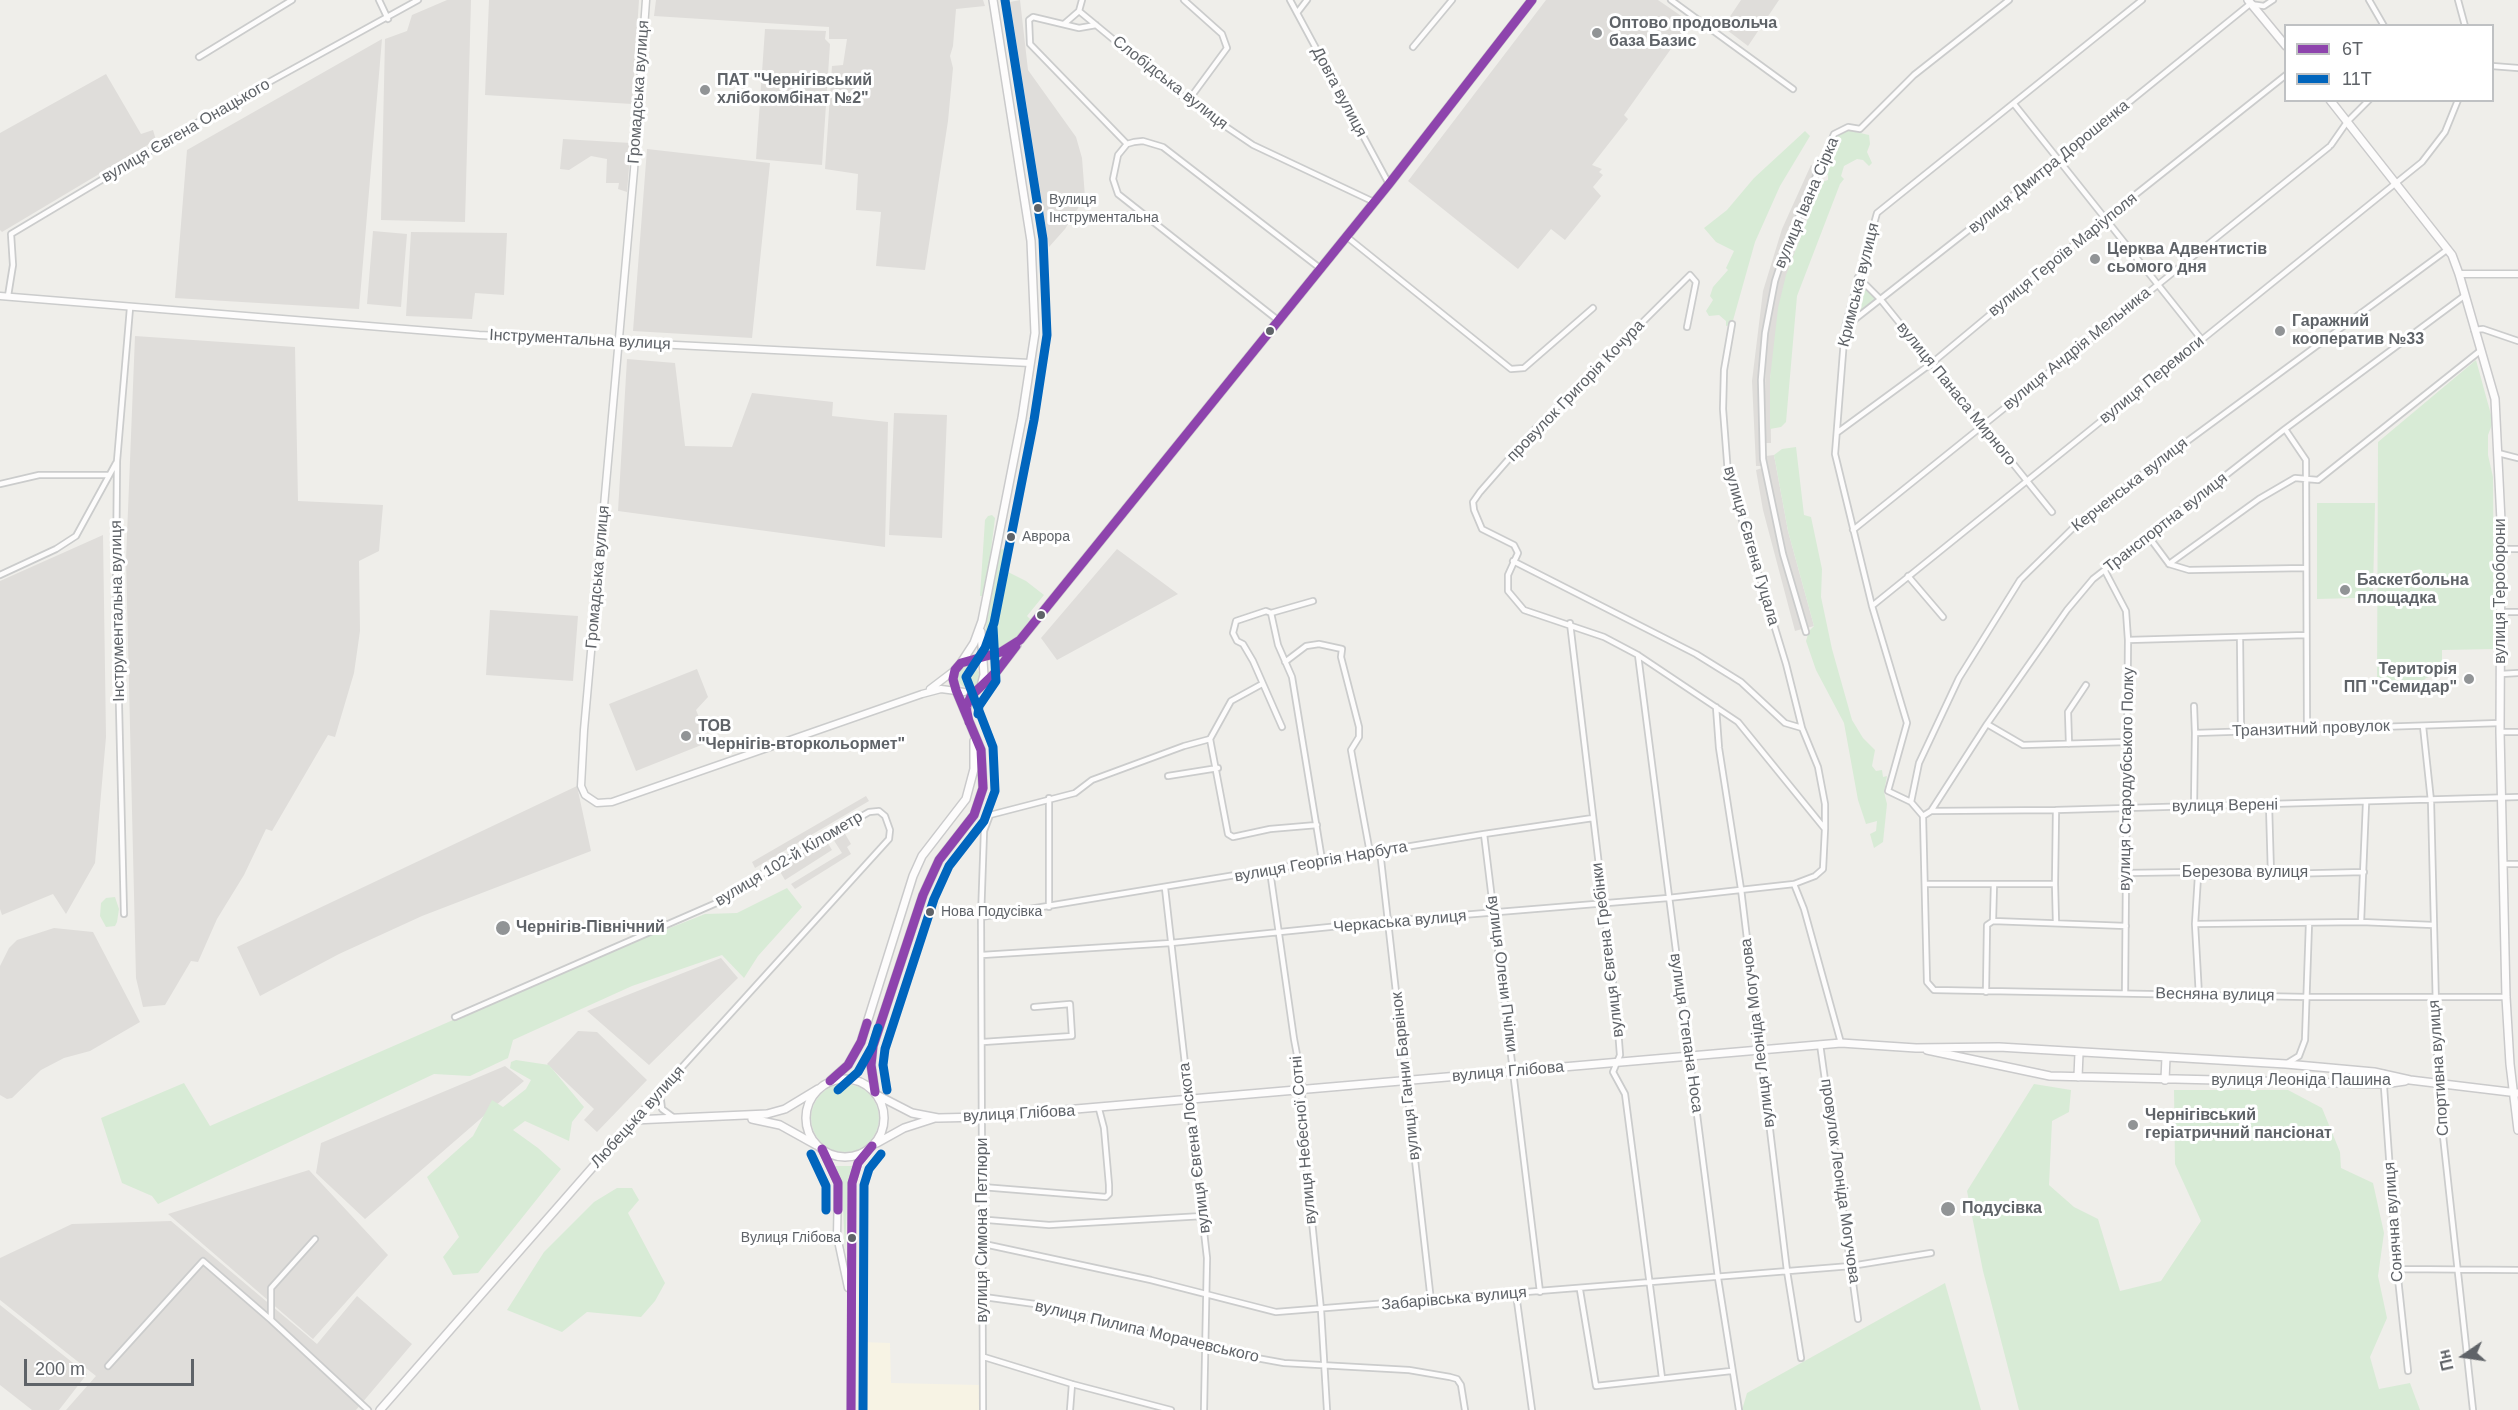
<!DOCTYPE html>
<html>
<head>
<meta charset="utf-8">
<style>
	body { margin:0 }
	#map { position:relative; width:2518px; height:1410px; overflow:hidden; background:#efeeea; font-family:Helvetica,sans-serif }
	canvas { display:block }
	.legend { position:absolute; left:2284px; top:24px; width:210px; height:78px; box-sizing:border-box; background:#fff; border:2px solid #bfc1c3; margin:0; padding:8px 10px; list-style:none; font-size:18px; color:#5f6368 }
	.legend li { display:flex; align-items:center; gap:12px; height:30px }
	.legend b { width:30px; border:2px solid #bfc1c3 }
	.north { position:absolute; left:2434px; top:1326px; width:60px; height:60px; -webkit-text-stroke:4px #fff; paint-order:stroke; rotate:257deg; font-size:16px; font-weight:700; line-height:24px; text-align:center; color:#5f6368 }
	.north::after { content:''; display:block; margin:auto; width:21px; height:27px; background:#5f6368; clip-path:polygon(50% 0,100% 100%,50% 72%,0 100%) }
	.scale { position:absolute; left:24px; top:1359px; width:170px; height:27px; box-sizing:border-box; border:3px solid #5f6368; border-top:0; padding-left:8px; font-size:18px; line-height:21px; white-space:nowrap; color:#5f6368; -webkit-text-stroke:4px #fff; paint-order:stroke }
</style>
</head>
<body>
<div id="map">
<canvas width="2518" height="1410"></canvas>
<ul class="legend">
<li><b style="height:8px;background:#8e44ad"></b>6Т</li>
<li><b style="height:8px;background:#0065bd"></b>11Т</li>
</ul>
<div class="north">Пн</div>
<div class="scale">200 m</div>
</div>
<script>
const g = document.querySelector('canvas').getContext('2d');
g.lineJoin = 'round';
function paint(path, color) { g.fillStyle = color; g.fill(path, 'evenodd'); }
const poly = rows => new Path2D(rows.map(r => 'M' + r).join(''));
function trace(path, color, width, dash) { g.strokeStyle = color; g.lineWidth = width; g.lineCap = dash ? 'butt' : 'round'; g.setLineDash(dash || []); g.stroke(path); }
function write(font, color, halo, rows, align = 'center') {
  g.font = font + ' Helvetica,sans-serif'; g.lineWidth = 6; g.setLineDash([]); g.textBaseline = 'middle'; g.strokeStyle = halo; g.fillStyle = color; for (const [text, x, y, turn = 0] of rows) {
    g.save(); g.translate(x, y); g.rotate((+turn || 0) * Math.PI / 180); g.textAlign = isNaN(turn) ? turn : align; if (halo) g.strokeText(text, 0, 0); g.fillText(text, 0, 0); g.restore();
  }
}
const commercial = poly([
	[860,1342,890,1343,891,1383,980,1385,980,1410,860,1410]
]);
const industrial = poly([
	[447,0,471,0,465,222,381,220,385,39,407,31,412,15],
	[489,0,639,0,632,104,485,95],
	[656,0,983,0,985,6,956,9,953,46,950,56,953,68,948,121,925,270,876,266,881,212,856,210,858,174,825,169,832,66,843,65,847,39,829,39,829,27,654,16],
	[1020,0,1028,70,1076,137,1082,158,1085,197,1065,229,1049,247,1010,2],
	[1546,0,1658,0,1690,22,1624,115,1628,119,1592,165,1602,169,1599,172,1603,175,1593,187,1601,196,1565,240,1551,229,1518,269,1408,181],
	[1741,0,1779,0,1748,46,1723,27],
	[765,29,826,31,825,39,830,44,822,165,756,159],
	[382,39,359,309,175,298,187,150],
	[106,74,141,134,153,130,156,140,2,232,0,230,0,133],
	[563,139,631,143,627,192,618,189,619,183,606,183,607,159,591,156,569,170,560,169],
	[647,149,770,163,752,338,633,331],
	[1811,165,1817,167,1788,232,1770,294,1758,382,1762,466,1756,466,1752,381,1763,291,1782,229],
	[1816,180,1822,182,1798,239,1801,240,1798,248,1796,247,1770,378,1771,443,1764,443,1766,343,1777,282,1792,237],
	[373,231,407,234,401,307,367,304],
	[411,232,507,233,504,295,475,293,472,319,406,316],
	[135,336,295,347,298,501,383,505,379,551,359,561,360,631,354,673,335,737,328,735,272,831,266,829,244,875,217,919,198,962,191,961,165,1005,143,1007,136,978,126,560],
	[627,359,675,363,685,446,732,447,752,393,833,402,832,416,888,422,885,547,618,511],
	[894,413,947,415,942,538,889,535],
	[1774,455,1788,531,1814,626,1807,628,1780,533,1768,472,1766,456],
	[1762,468,1777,541,1802,629,1795,631,1763,510,1756,470],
	[103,535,106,737,95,863,66,914,53,894,2,915,0,909,0,581],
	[1117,549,1178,594,1057,660,1041,638],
	[490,610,578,616,573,681,486,675],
	[697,669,708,697,696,710,709,742,636,771,609,704],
	[577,786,591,851,422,916,339,954,260,996,237,947],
	[866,796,869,801,755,868,752,862],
	[844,832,851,844,847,847,851,854,795,889,791,884,842,853,833,839],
	[826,840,832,850,785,880,779,870],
	[54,928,93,932,140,1022,90,1051,64,1058,41,1070,12,1098,7,1099,0,1095,0,966,9,948,17,940],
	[721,958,738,978,649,1065,587,1011],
	[578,1031,597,1032,647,1080,597,1132,584,1120,594,1109,547,1064],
	[505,1066,524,1081,365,1219,316,1173,321,1143],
	[309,1170,388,1255,313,1339,168,1214],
	[171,1221,317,1344,357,1296,412,1344,356,1410,66,1410,96,1376,0,1300,0,1258,72,1224],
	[0,1305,87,1374,59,1410,32,1410,0,1385]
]);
const green = poly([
	[1847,130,1869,135,1870,144,1867,152,1872,163,1869,166,1863,160,1857,159,1844,166,1841,176,1844,179,1840,184,1797,296,1786,422,1781,427,1770,429,1770,378,1778,308,1786,275,1822,182,1828,180,1828,175,1823,172,1824,161,1834,140,1839,133],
	[1805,131,1810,136,1780,186,1755,242,1732,324,1726,326,1726,321,1719,315,1709,316,1706,311,1713,300,1710,296,1713,287,1728,270,1726,268,1734,251,1716,242,1704,228,1727,210,1754,178],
	[1859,281,1880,296,1851,320,1849,315],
	[2476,360,2493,422,2488,435,2488,455,2493,477,2494,649,2442,650,2442,673,2426,678,2419,685,2377,688,2378,442],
	[1796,447,1804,515,1811,517,1822,569,1821,597,1832,649,1852,720,1863,738,1875,750,1872,766,1876,771,1882,770,1883,777,1887,776,1884,792,1887,804,1883,842,1874,848,1870,834,1876,831,1877,821,1866,824,1858,800,1844,723,1816,670,1806,641,1809,631,1814,626,1788,531,1774,455,1782,449],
	[2317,503,2375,503,2373,591,2356,598,2317,599],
	[992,515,995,518,990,558,982,596,980,596,985,520,988,516],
	[1005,548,1009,552,1004,570,1026,581,1044,595,1027,616,1030,619,1015,640,996,649,987,645,984,637,1000,550],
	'958 677a11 11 0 1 1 22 0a11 11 0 1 1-22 0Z',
	[787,888,802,907,758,956,744,978,722,955,632,986,513,1040,508,1058,470,1076,434,1074,158,1204,152,1196,122,1183,101,1118,184,1083,210,1126,609,952,705,914,737,913],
	[115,897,119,909,117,922,115,926,106,927,100,916,101,903,106,898],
	[516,1060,549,1065,584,1107,572,1122,569,1141,525,1121,513,1130,538,1148,561,1169,478,1273,453,1275,443,1257,459,1237,427,1177,473,1136,492,1100,503,1107,526,1089,531,1080,510,1068,511,1062],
	'811 1118a34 34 0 1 1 68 0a34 34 0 1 1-68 0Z',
	[2034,1084,2071,1090,2069,1112,2052,1121,2049,1185,2074,1207,2098,1219,2120,1291,2161,1281,2201,1221,2175,1164,2174,1090,2288,1090,2322,1108,2340,1152,2341,1168,2373,1183,2384,1233,2378,1276,2387,1318,2370,1357,2379,1389,2410,1383,2420,1410,2019,1410,1983,1271,1967,1191],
	[835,1166,854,1166,848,1182,845,1251,842,1183],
	[617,1188,632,1188,639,1200,628,1213,665,1283,655,1301,641,1317,587,1312,562,1332,507,1310,544,1252,594,1202],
	[1945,1283,1981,1410,1742,1410,1747,1393]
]);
const minor = poly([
	[379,0,388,19],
	[1184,0,1222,34,1227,48,1188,101],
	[1290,0,1389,184],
	[1671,0,1793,89],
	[2142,0,1877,213,1845,327,1835,454,1872,606,1907,723,1888,791,1911,802,1923,816,1931,811,1987,724,2067,610,2093,579,2285,429,2464,296],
	[2369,0,2384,26],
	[2458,0,2465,26],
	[1079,11,1188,101,1253,145,1374,202],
	[1297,13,1307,0],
	[1064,24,1079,11,1082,0],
	[1096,25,1079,28,1033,17,1029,20,1030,44,1127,144],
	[1413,47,1452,0],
	[199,57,292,0],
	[2492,66,2518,68],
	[2014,104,2202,340],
	[2331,145,2347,122,2369,100],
	[1347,237,1511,369,1524,368,1593,308],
	[1858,277,1881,300,2052,512],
	[8,296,13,265,11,234,222,108,418,0],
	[1279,321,1118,194,1113,179,1118,155,1127,144,1134,142,1143,141,1163,147,1321,269],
	[1732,324,1724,370,1723,409,1728,474,1786,664,1802,728],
	[1845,327,2059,159,2250,4,2264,6,2273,0],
	[2474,330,2483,329,2518,341],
	[2285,429,2306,460,2307,729],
	[1838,432,1932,363,2106,218,2286,75],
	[2498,453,2518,458],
	[0,484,39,475,109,475],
	[1853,530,2329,147],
	[2149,537,2169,564],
	[2501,549,2518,549],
	[1513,561,1696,654,1741,682,1785,723,1802,728,1818,767,1825,804,1825,829],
	[2169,564,2259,499,2295,478,2318,480,2480,351],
	[2169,564,2189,570,2306,568],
	[2105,571,2126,611,2128,640,2125,993],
	[0,575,56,549,76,536,116,463],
	[1908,576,1943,617],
	[1313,601,1271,613,1278,645,1292,677,1322,860],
	[1872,606,2422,162,2445,132,2458,100],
	[2501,612,2518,612],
	[1271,613,1266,611,1236,621,1233,633,1237,641,1243,644,1253,661,1282,727],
	[1570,623,1617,1016,1620,1055,1613,1072,1625,1094,1662,1378],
	[1806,632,1783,554,1763,459,1761,380,1765,333,1775,281,1788,241,1834,134,1848,127,1860,129,1914,75,2009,0],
	[2240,637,2241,731],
	[2128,640,2306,635],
	[1638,655,1718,1278,1739,1410],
	[1285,662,1306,646,1319,644,1342,649,1341,657,1359,727,1359,737,1351,750,1370,853],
	[2501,674,2518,673],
	[1262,684,1231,701,1210,739,1228,834,1233,837,1270,829,1317,825],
	[2194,706,2195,733],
	[1716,707,1719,748,1741,889,1787,1271,1801,1358],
	[1987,724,2023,745,2127,742],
	[2423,726,2431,801,2438,1090,2473,1410],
	[2500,732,2518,732],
	[2069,744,2068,712,2086,685],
	[1168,776,1218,768],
	[1911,802,1919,763,1959,678,2020,580,2072,529,2136,479,2448,249],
	[2269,805,2271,874],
	[2194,807,2195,733,2500,723],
	[1931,811,2056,810,2518,797],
	[1923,816,1927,982,1934,990,2307,997,2506,997],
	[1484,834,1540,1292],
	[1380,851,1431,1301],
	[2504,864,2518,864],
	[1270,871,1294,1039,1301,1076,1305,1152,1321,1310,1327,1410],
	[2126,873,2192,872,2198,876,2364,872],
	[2198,876,2195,924,2199,996],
	[1794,884,1804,909,1841,1043],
	[1925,884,2055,884,2056,923],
	[1994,884,1993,921,2126,926],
	[2055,884,2056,810],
	[1165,888,1207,1258,1204,1410],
	[1049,907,1049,798],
	[124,914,116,581,117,461,130,308],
	[981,917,1484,834,1593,818],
	[2361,922,2366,803],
	[2195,924,2361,922,2433,925],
	[982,955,1171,943,1389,921,1668,898,1794,884,1815,876,1823,869,1825,829,1738,722,1638,655,1604,637,1524,610,1508,591,1508,575,1518,553,1514,545,1482,529,1474,510,1473,502,1480,492,1535,429,1690,275,1696,282,1687,327],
	[1986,992,1987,925,1993,921],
	[455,1017,721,901,760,875,869,812,879,811,885,816,890,830,889,839,634,1120],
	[983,1042,1072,1036,1070,1004,1034,1007],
	[1820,1044,1858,1319],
	[2286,1064,2299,1056,2305,1040,2309,923],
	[2383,1073,2397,1269,2408,1371],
	[660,1093,662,1109,673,1117],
	[982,1187,1106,1197,1109,1194,1109,1185,1104,1128,1099,1109],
	[983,1216,988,1220,1049,1225,1203,1216],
	[315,1239,271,1288,271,1320,368,1410],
	[984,1244,1151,1280,1276,1312,1851,1266,1931,1253],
	[2397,1269,2518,1270],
	[1580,1290,1596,1386,1731,1371],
	[1516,1294,1532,1410],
	[984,1297,1035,1304,1207,1349,1284,1363,1409,1370,1450,1377,1457,1379,1461,1385,1465,1410],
	[984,1357,1072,1384,1171,1410],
	[108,1366,203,1261,271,1320],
	[983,1410,981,917,984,831,990,815,1075,793,1092,780,1184,746,1210,739],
	[1070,1410,1072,1384]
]);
const tertiary = poly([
	[646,0,634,170,584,730,581,786,585,795,597,803,612,802,922,694,941,689,964,692],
	[2459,274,2518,274],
	[0,296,479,335,1030,363],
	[930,689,955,670],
	[822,1149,838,1183,837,1236,848,1288],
	[851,1410,852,1183,858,1163,872,1146]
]);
const secondary = poly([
	[2248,0,2286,46],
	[2330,100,2452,255,2459,274,2495,399,2501,521,2500,732,2506,997,2510,1064,2518,1130],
	[981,632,984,675,981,686],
	[961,663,974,643,982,621,1022,418,1035,333,1031,241,993,0],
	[966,710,971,696,997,671,1017,645],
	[1927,1050,2050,1076,2384,1084,2405,1081],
	[2078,1077,2079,1053],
	'806 1118a39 39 0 1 1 78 0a39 39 0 1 1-78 0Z',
	[2165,1080,2166,1057],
	[830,1081,848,1065,861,1042,913,876,922,856,966,799,974,769,974,741],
	[875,1092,871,1065,873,1046,923,895,939,860,974,815,983,788,981,750,956,690,953,679,955,670,961,663,1001,652,1020,640,1389,184,1532,0],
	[877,1095,912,1113,938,1118,983,1117,1841,1043,1916,1048,1999,1047,2286,1064,2374,1072,2410,1080,2518,1093],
	[752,1119,780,1125,816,1145],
	[877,1143,904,1128,935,1118],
	[380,1410,634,1120,767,1114,785,1109,818,1089]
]);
const bus1 = poly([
	[969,722,966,707,971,696,997,671,1016,646],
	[830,1081,848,1065,861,1042,867,1023],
	[875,1092,871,1065,873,1046,923,895,939,860,974,815,983,788,981,750,956,690,953,679,955,670,961,663,1001,652,1020,640,1389,184,1532,0],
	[822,1149,838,1183,838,1210],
	[851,1410,852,1183,858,1163,872,1146]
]);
const bus2 = poly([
	[978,714,979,706,996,681,993,627],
	[838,1090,858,1072,872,1047,878,1028],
	[887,1090,883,1065,885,1049,934,899,949,866,984,821,995,791,993,747,966,677,985,648,994,623,1034,420,1047,335,1043,239,1005,0],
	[811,1154,826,1186,826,1210],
	[863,1410,864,1185,869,1169,881,1154]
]);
const markers = [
	[1597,33,6,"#919496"],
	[705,90,6,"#919496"],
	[1038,208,5,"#5f6368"],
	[2095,259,6,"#919496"],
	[1270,331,5,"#5f6368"],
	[2280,331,6,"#919496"],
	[1011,537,5,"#5f6368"],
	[2345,590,6,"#919496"],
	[1041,615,5,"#5f6368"],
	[2469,679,6,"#919496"],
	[686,736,6,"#919496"],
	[930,912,5,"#5f6368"],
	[503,928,8,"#919496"],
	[2133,1125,6,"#919496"],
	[1948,1209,8,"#919496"],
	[852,1238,5,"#5f6368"]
];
const busNames = [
	["Вулиця",1049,200],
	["Інструментальна",1049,218],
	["Аврора",1022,537],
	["Нова Подусівка",941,912],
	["Вулиця Глібова",841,1238,"right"]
];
const poiNames = [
	["Оптово продовольча",1609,24],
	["база Базис",1609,42],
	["ПАТ \"Чернігівський",717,81],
	["хлібокомбінат №2\"",717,99],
	["Церква Адвентистів",2107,250],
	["сьомого дня",2107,268],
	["Гаражний",2292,322],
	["кооператив №33",2292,340],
	["Баскетбольна",2357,581],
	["площадка",2357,599],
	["Територія",2457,670,"right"],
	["ПП \"Семидар\"",2457,688,"right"],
	["ТОВ",698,727],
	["\"Чернігів-вторкольормет\"",698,745],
	["Чернігів-Північний",516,928],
	["Чернігівський",2145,1116],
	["геріатричний пансіонат",2145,1134],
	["Подусівка",1962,1209]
];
const streetNames = [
	["Слобідська вулиця",1170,83,38],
	["Громадська вулиця",639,92,-86],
	["Довга вулиця",1339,92,62],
	["вулиця Євгена Онацького",186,131,-30],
	["вулиця Дмитра Дорошенка",2049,167,-39],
	["вулиця Івана Сірка",1807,203,-67],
	["вулиця Героїв Маріуполя",2063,255,-39],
	["Кримська вулиця",1859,285,-76],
	["Інструментальна вулиця",580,340,3],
	["вулиця Андрія Мельника",2077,349,-39],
	["вулиця Перемоги",2152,380,-39],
	["провулок Григорія Кочура",1576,391,-46],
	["вулиця Панаса Мирного",1956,394,51],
	["Керченська вулиця",2130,485,-38],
	["Транспортна вулиця",2166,523,-38],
	["вулиця Євгена Гуцала",1751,546,74],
	["Громадська вулиця",598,577,-85],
	["вулиця Тероборони",2501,591,-90],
	["Інструментальна вулиця",118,611,-91],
	["Транзитний провулок",2311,729,-2],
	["вулиця Стародубського Полку",2127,779,-89],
	["вулиця Верені",2225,806,-1],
	["вулиця 102-й Кілометр",789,859,-31],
	["вулиця Георгія Нарбута",1321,862,-10],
	["Березова вулиця",2245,873],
	["Черкаська вулиця",1400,922,-5],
	["вулиця Євгена Гребінки",1608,950,-97],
	["вулиця Олени Пчілки",1502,974,83],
	["Весняна вулиця",2215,995,1],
	["вулиця Степана Носа",1686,1033,82],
	["вулиця Леоніда Могучова",1758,1033,-97],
	["Спортивна вулиця",2439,1068,-94],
	["вулиця Глібова",1508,1072,-5],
	["вулиця Ганни Барвінок",1406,1076,-96],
	["вулиця Леоніда Пашина",2301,1081],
	["вулиця Глібова",1019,1114,-3],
	["Любецька вулиця",638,1117,-48],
	["вулиця Небесної Сотні",1304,1140,-95],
	["вулиця Євгена Лоскота",1195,1148,-97],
	["провулок Леоніда Могучова",1840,1181,82],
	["Сонячна вулиця",2394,1222,-94],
	["вулиця Симона Петлюри",983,1230,-90],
	["Забарівська вулиця",1454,1299,-5],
	["вулиця Пилипа Морачевського",1147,1332,13]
];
paint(commercial, '#f7f3e4');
paint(industrial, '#dfddda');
paint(green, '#d8ebd6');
trace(minor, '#cbcccc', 8);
trace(tertiary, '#cbcccc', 9);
trace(secondary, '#cacacb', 10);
trace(minor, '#fdfcfc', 4.5);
trace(tertiary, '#fdfcfc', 6);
trace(secondary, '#fdfcfc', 7);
trace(bus1, '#8e44ad', 9);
trace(bus2, '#0065bd', 9);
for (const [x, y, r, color] of markers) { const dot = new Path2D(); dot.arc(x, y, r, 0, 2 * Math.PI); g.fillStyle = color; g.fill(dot); trace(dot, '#fff', 2); }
write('14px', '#5f6368', '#fff', busNames, 'left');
write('bold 16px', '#5f6368', '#fff', poiNames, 'left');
write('16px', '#5f6368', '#fff', streetNames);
</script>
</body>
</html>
